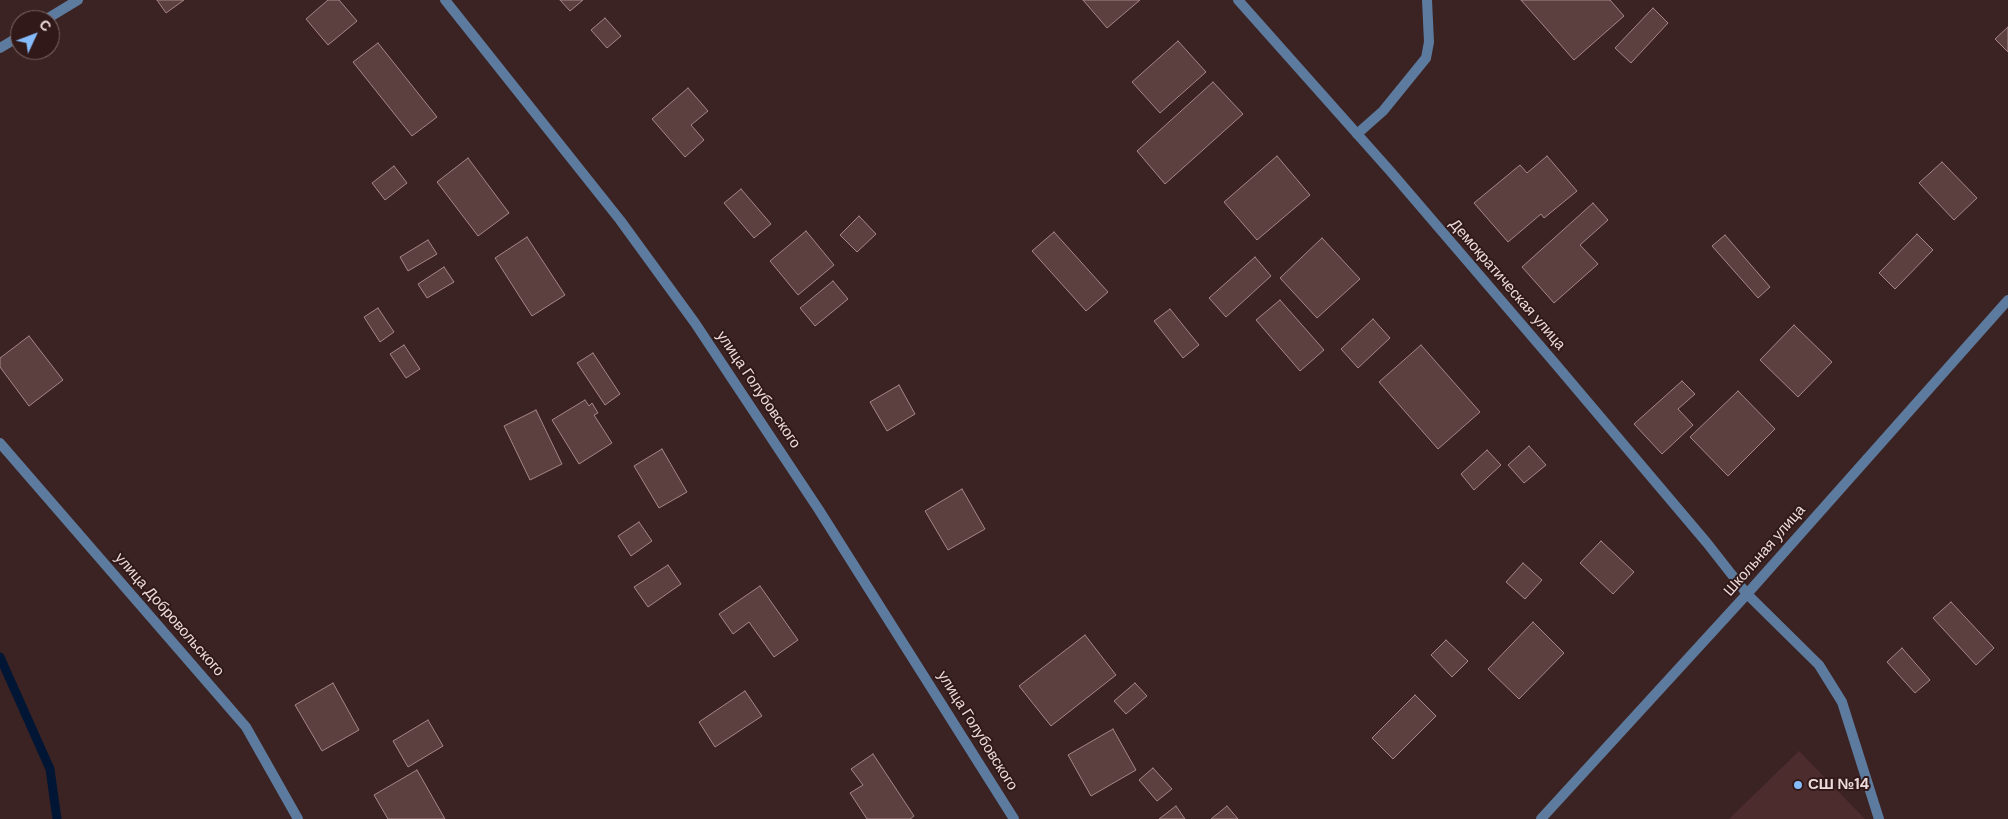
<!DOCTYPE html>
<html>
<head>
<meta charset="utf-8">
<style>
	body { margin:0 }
	#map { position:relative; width:2008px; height:819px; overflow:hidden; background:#3c2323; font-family:"DM Sans",sans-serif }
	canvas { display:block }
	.north { position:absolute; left:10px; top:10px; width:50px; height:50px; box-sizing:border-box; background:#31191a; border:1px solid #7c6767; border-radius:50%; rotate:47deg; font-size:14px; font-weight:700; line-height:20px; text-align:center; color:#eddbdb }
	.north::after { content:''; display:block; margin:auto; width:18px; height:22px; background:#85bbfb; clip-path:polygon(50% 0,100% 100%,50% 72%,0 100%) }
</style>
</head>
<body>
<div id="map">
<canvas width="2008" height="819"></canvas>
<div class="north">С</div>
</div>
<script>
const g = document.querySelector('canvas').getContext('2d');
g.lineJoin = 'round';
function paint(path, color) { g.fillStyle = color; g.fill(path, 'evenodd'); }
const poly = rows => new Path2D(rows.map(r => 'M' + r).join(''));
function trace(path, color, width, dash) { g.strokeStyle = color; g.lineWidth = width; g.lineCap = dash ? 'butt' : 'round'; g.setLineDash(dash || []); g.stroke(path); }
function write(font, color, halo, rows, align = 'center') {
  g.font = font + ' "DM Sans",sans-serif'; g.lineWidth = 4; g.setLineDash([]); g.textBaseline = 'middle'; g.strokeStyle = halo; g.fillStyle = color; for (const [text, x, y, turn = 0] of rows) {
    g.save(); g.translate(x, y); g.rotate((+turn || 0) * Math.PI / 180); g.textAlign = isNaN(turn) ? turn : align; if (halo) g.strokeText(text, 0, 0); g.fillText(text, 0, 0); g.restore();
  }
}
const built = poly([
	[1799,751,1865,819,1729,819]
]);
const stream = poly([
	[0,657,50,769,57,819]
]);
const building = poly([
	[157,0,184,0,166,13,157,0],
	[328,0,339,0,357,21,328,45,306,19,328,0],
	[560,0,583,0,570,11,560,0],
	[1083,0,1140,0,1107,28,1083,0],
	[1521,0,1610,0,1624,16,1574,60,1521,0],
	[1653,8,1668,23,1631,63,1615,48,1653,8],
	[605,18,621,36,607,48,591,30,605,18],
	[2008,27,2008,52,1995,39,2008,27],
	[1178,41,1206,72,1160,113,1132,82,1178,41],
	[378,43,437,117,412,136,353,62,378,43],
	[1213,82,1243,114,1165,184,1137,151,1213,82],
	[688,88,708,111,691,125,704,140,685,157,652,119,688,88],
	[1277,156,1310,195,1257,240,1224,202,1277,156],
	[1547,156,1577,191,1544,218,1541,214,1508,242,1474,203,1520,165,1527,173,1547,156],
	[468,158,509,213,478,236,437,182,468,158],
	[1942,162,1977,198,1954,220,1919,183,1942,162],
	[394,166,407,183,385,200,372,183,394,166],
	[741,189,771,224,754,238,724,203,741,189],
	[1593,203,1608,220,1580,245,1598,264,1554,303,1522,267,1593,203],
	[859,216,876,234,857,252,840,235,859,216],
	[806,231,834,265,798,295,770,261,806,231],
	[1054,232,1108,292,1086,311,1032,251,1054,232],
	[1917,234,1933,250,1895,289,1879,273,1917,234],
	[1725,235,1770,287,1758,298,1712,246,1725,235],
	[527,237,565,295,532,316,495,258,527,237],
	[1322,238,1360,279,1317,318,1280,278,1322,238],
	[428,240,437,254,408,271,400,257,428,240],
	[1255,257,1271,276,1226,317,1209,298,1255,257],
	[444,267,454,282,427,298,418,284,444,267],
	[833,281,848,299,815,326,800,308,833,281],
	[1280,300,1324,350,1300,371,1256,320,1280,300],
	[378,308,394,332,380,342,364,317,378,308],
	[1170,309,1199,345,1183,358,1154,321,1170,309],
	[1373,319,1390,338,1358,368,1341,349,1373,319],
	[1794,325,1832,362,1798,397,1760,360,1794,325],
	[29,336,63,380,29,406,0,367,0,358,29,336],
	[404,345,420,369,406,378,390,354,404,345],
	[1421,345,1480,412,1438,449,1379,382,1421,345],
	[593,353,620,394,605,405,577,363,593,353],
	[1682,381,1695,394,1678,409,1693,425,1662,454,1634,424,1682,381],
	[899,385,915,414,887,431,870,402,899,385],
	[1738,391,1775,429,1728,476,1690,437,1738,391],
	[585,400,589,406,592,403,598,413,594,415,612,443,579,464,552,420,585,400],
	[536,410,562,464,530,480,504,426,536,410],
	[1529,446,1546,465,1524,483,1508,465,1529,446],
	[662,449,687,492,659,508,634,466,662,449],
	[1487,450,1501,465,1474,490,1461,474,1487,450],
	[962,489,985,529,948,550,925,511,962,489],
	[639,522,652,541,631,556,618,536,639,522],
	[1601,541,1634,572,1613,594,1580,563,1601,541],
	[1523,563,1542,580,1525,599,1506,582,1523,563],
	[668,565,681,584,648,607,634,587,668,565],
	[760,586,798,640,774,657,749,622,733,634,719,614,760,586],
	[1951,602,1994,648,1976,665,1933,618,1951,602],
	[1533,622,1564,653,1519,699,1488,669,1533,622],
	[1085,635,1116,675,1051,726,1019,686,1085,635],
	[1446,640,1468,661,1452,677,1431,655,1446,640],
	[1902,648,1930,680,1915,693,1887,662,1902,648],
	[333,683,359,730,322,751,295,705,333,683],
	[1135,683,1147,696,1126,714,1114,701,1135,683],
	[745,691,762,716,715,747,699,722,745,691],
	[1415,695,1436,716,1393,759,1372,738,1415,695],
	[428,720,443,746,408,767,393,741,428,720],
	[1113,729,1136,770,1091,796,1068,755,1113,729],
	[873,754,914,816,910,819,867,819,850,793,863,785,851,769,873,754],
	[1153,768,1172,789,1157,801,1139,780,1153,768],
	[417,770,445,819,388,819,374,795,417,770],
	[1176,806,1185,819,1159,819,1176,806],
	[1227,806,1238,819,1211,819,1227,806]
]);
const service = poly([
	[1357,134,1383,111,1426,58,1429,42,1427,0],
	[1747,594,1819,665,1842,702,1879,819]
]);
const minor = poly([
	[445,0,620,220,695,323,819,510,1014,819],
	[1238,0,1391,172,1553,361,1707,543,1747,594],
	[45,20,78,0],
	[0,48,20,36],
	[0,443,246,727,298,819]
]);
const tertiary = poly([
	[1541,819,1747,594,2008,300]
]);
const markers = [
	[1798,785,5,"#85bbfb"]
];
const streetNames = [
	["Демократическая улица",1507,285,49],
	["улица Голубовского",758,390,56],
	["Школьная улица",1765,551,-49],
	["улица Добровольского",169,615,49],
	["улица Голубовского",977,731,58]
];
const poiNames = [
	["СШ №14",1808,785]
];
paint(built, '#4d2c2d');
trace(stream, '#001634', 9);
paint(building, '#5c4040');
trace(building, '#a68686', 1);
trace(service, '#5d7b9e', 10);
trace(minor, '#5d7b9e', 10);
trace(tertiary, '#5d7b9e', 10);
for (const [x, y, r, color] of markers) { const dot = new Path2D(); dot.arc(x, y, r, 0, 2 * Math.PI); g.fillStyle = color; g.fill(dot); trace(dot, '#31191a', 2); }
write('15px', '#eddbdb', '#31191a', streetNames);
write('bold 15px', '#eddbdb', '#31191a', poiNames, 'left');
</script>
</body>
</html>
